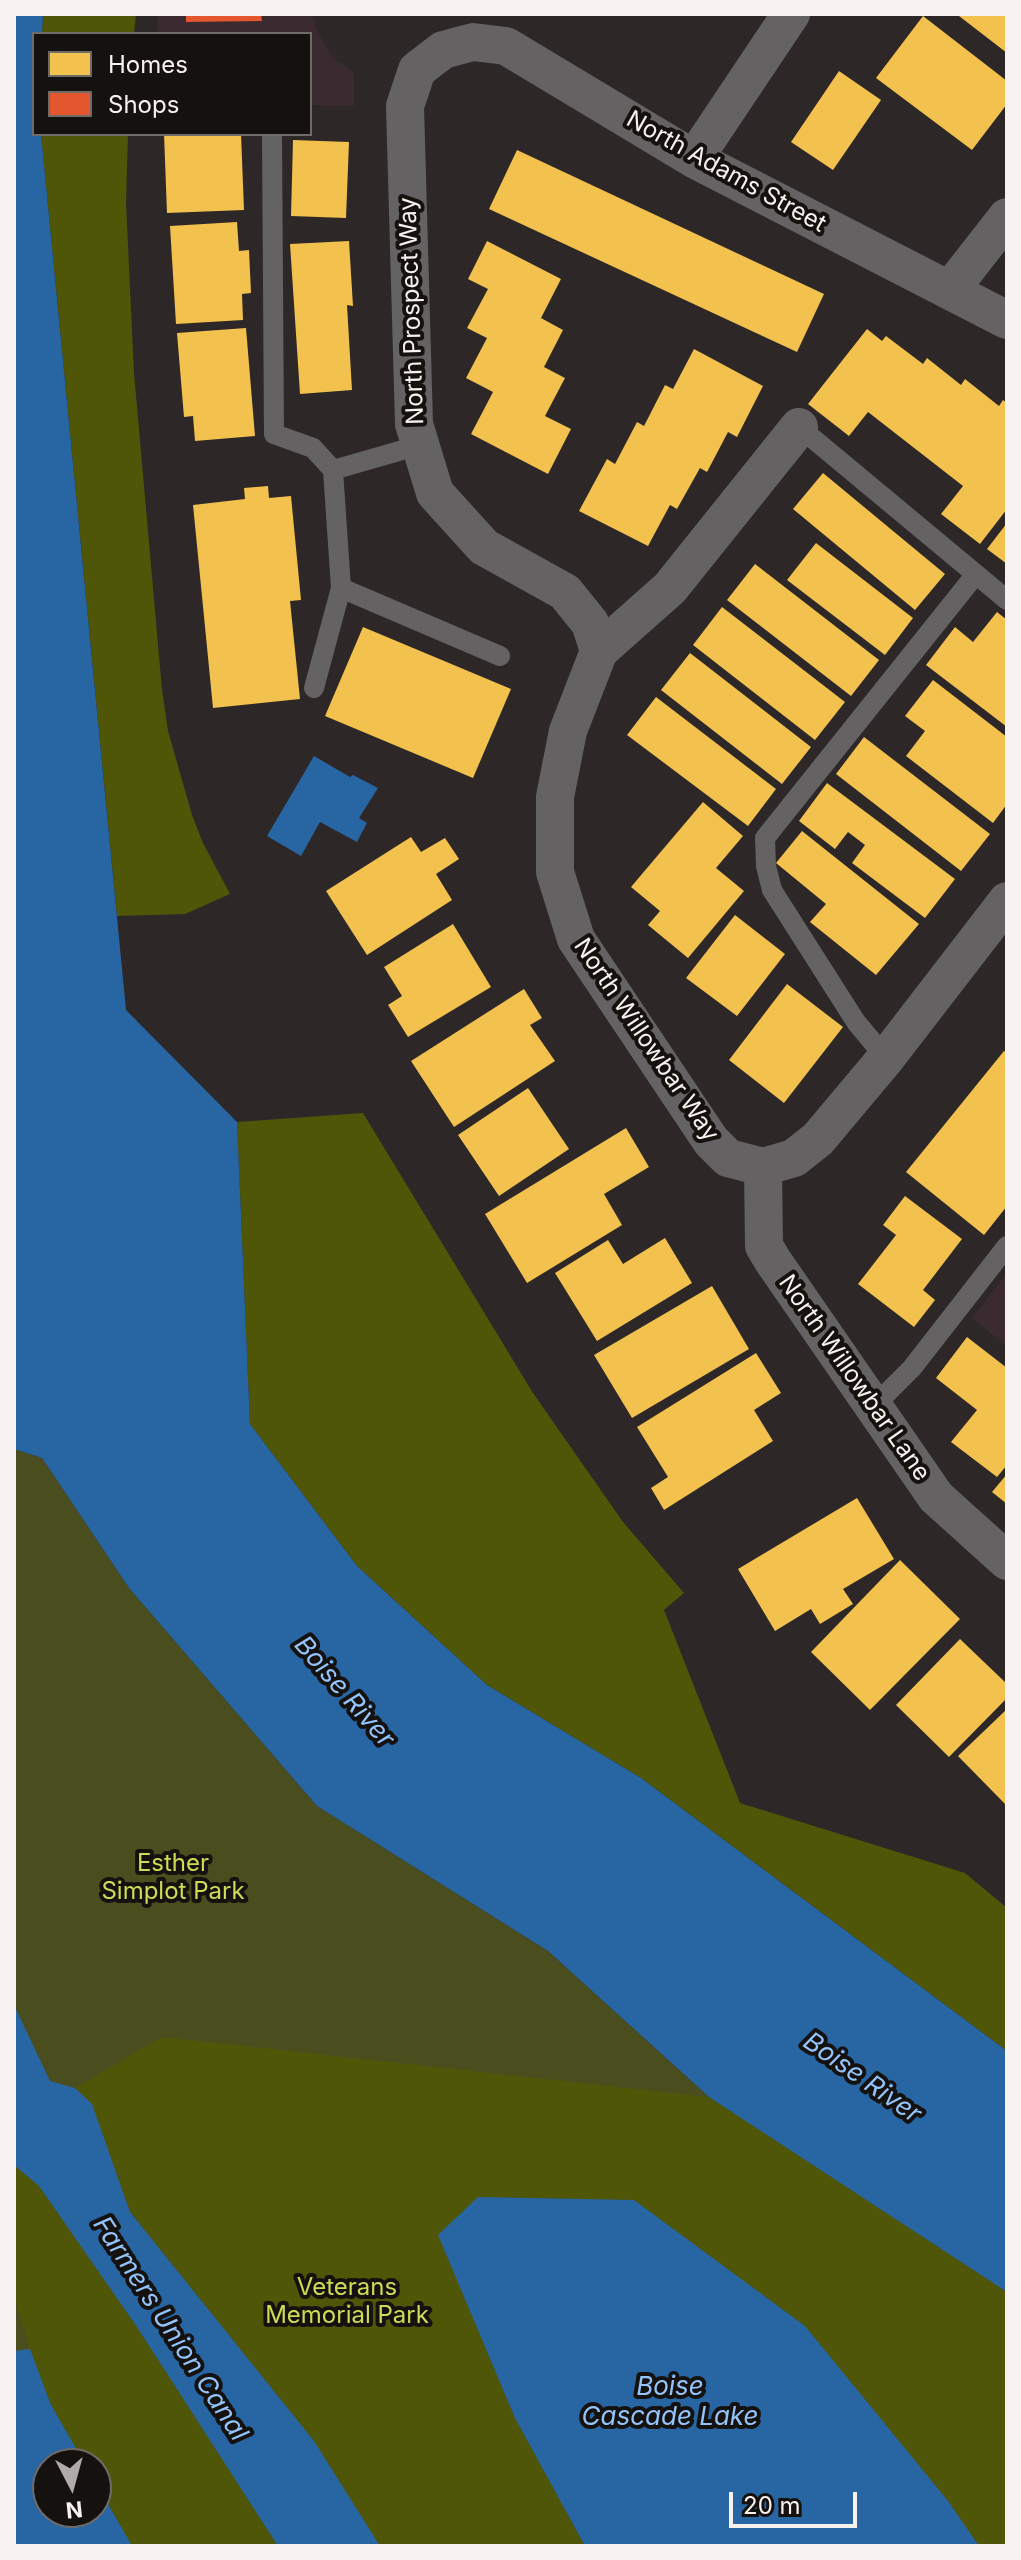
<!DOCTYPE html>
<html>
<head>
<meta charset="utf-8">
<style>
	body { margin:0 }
	#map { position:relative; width:1021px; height:2560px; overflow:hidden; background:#2d2827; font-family:Inter,sans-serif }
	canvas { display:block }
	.frame { position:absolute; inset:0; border:16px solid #f7f1ef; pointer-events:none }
	.legend { position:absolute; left:32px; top:32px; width:280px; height:104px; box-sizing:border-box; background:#15110f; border:2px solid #6f6b69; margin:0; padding:10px 14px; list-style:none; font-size:24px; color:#f7f1ef }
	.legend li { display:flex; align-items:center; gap:16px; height:40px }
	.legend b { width:40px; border:2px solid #6f6b69 }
	.north { position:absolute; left:32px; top:2448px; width:80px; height:80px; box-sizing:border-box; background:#15110f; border:2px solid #6f6b69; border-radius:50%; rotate:174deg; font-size:22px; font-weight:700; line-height:32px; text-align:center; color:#f7f1ef }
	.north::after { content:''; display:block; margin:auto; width:28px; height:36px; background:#b0aba9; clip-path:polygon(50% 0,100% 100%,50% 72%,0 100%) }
	.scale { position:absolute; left:729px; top:2492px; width:128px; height:36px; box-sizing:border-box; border:4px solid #f7f1ef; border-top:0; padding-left:10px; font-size:24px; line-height:28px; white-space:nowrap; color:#f7f1ef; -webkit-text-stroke:6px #15110f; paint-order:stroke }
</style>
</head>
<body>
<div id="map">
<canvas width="1021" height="2560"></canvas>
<div class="frame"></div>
<ul class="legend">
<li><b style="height:22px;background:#f2c14e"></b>Homes</li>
<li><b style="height:22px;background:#e4572e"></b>Shops</li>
</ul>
<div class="north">N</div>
<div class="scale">20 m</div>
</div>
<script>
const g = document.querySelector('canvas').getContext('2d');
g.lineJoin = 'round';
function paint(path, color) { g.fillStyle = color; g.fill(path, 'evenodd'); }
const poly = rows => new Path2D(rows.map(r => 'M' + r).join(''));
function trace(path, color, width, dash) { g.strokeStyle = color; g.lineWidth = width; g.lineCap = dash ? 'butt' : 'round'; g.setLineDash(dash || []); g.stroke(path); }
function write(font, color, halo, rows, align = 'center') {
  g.font = font + ' Inter,sans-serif'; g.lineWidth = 8; g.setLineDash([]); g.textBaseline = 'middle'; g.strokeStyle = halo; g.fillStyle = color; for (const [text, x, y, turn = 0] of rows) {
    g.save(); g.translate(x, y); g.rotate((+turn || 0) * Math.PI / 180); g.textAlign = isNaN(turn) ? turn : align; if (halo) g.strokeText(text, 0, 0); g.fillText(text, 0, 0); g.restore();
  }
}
const commercial = poly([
	[158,14,312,14,317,31,332,57,354,73,354,106,310,105,310,34,157,34],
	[1007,1273,1007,1346,972,1318]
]);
const green = poly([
	[14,1449,42,1458,129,1588,317,1806,548,1951,709,2097,1007,2281,1007,2546,14,2546],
	[48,2464,96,2464,96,2512,48,2512]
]);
const forest = poly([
	[43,14,136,14,134,34,42,34],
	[41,134,128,134,126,203,134,373,162,690,168,731,192,815,203,843,230,894,185,914,117,916],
	[363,1113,533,1393,623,1522,684,1593,664,1610,740,1803,965,1873,1007,1908,1007,2051,641,1778,487,1685,357,1566,250,1424,237,1122],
	[162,2037,709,2097,1007,2292,1007,2546,979,2546,948,2501,805,2326,634,2200,479,2197,439,2236,515,2418,585,2546,380,2546,314,2441,130,2211,92,2105,75,2088],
	[14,2165,39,2186,137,2327,278,2546,132,2546,96,2483,96,2464,85,2464,51,2405,30,2349,14,2295]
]);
const water = poly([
	[14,14,43,14,42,34,34,34,34,134,41,134,126,1010,237,1122,250,1424,357,1566,487,1685,641,1778,1007,2051,1007,2292,709,2097,548,1951,317,1806,129,1588,42,1458,14,1449],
	[314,756,350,777,353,775,378,788,359,818,367,823,357,842,320,822,301,856,267,836],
	[14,2005,50,2081,75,2088,92,2104,130,2212,314,2441,380,2546,278,2546,137,2327,39,2186,14,2165],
	[478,2197,634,2200,805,2326,948,2501,979,2546,585,2546,515,2418,438,2235],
	[30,2349,51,2405,85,2464,48,2464,48,2512,96,2512,96,2483,132,2546,14,2546,14,2351]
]);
const homes = poly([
	[960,14,1007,14,1007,53,959,16],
	[923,16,1007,81,1007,104,972,150,876,78],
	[839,71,881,100,833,170,791,142],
	[164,134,241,134,244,210,167,213],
	[293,140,349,142,346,218,291,216],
	[517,150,824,294,797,352,489,209],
	[237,222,239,251,249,250,251,293,242,294,243,320,176,324,170,226],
	[349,241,353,306,347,305,352,390,300,394,290,244],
	[487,241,561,279,541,318,563,330,544,367,565,378,545,416,571,429,548,474,471,434,493,392,466,378,487,338,467,328,488,289,468,279],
	[246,328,255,436,195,441,193,416,184,417,177,333],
	[867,329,882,341,886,336,923,364,927,358,961,385,965,379,999,406,1003,400,1007,403,1007,509,980,544,941,514,963,486,868,412,849,436,808,404],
	[694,349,763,386,737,437,728,432,707,472,700,468,677,509,670,505,648,546,579,511,607,459,615,464,637,422,644,426,665,385,673,389],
	[823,473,945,574,915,610,793,509],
	[268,486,269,498,291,496,301,600,290,601,300,699,213,708,193,505,245,499,244,488],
	[1007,523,1007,564,987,549],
	[816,543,913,618,885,655,787,580],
	[755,564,879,660,851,696,727,600],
	[722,607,845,702,815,740,693,645],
	[997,612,1007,620,1007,727,926,665,955,627,973,642],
	[363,627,511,689,473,778,325,716],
	[690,653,811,747,782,784,661,690],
	[933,680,1007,737,1007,804,993,823,906,756,925,731,905,716],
	[656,697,776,789,748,826,627,735],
	[864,737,990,834,961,871,836,774],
	[827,783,955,879,925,918,852,863,865,845,848,832,835,849,799,821],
	[703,802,743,836,716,868,744,891,688,958,648,925,660,911,631,887],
	[802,831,919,924,876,975,810,922,826,904,776,863],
	[411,837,421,852,445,838,459,859,436,874,452,900,367,955,326,891],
	[735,915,785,954,737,1016,686,978],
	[453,924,491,987,408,1037,388,1005,402,996,384,967],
	[787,984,843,1027,784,1103,729,1060],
	[524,989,542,1018,530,1025,555,1061,454,1127,411,1061],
	[1004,1051,1007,1053,1007,1206,984,1235,906,1172],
	[528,1088,569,1149,499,1196,458,1135],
	[626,1128,649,1167,604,1194,622,1225,527,1283,485,1214],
	[905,1196,962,1239,923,1290,935,1300,914,1327,858,1284,896,1235,883,1225],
	[665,1238,692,1283,597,1341,555,1273,608,1240,623,1264],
	[712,1286,749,1349,632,1418,594,1355],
	[967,1337,1007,1368,1007,1465,997,1477,951,1442,977,1410,936,1378],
	[756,1353,781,1393,754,1410,773,1441,664,1510,651,1488,668,1477,637,1427],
	[1007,1474,1007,1504,992,1492],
	[857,1498,894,1559,843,1589,853,1604,820,1624,811,1609,775,1631,738,1569],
	[900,1560,960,1619,870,1710,811,1652],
	[960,1639,1007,1684,1007,1698,949,1757,896,1705],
	[1007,1709,1007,1806,958,1756]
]);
const shops = poly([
	[186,14,261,14,262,21,186,22]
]);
const lane = poly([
	[272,134,274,434,313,448,333,470],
	[799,427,1007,600],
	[341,588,500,656],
	[314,688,341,588,333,470,420,445],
	[886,1058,856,1022,772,890,766,866,765,838,976,574],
	[874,1406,912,1368,1007,1246]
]);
const street = poly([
	[694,159,791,14],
	[950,290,1007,217],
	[599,651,590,623,565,592,484,547,435,493,414,424,405,106,417,70,443,50,473,42,506,46,694,159,1007,320],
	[763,1167,728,1158,711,1141,576,939,555,872,555,797,568,731,599,651,670,588,799,427],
	[763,1167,764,1246,773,1261,936,1497,1007,1561],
	[763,1167,794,1158,818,1139,886,1058,1007,901]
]);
const streetNames = [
	["North Adams Street",726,172,29],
	["North Prospect Way",412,311,-92],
	["North Willowbar Way",646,1040,56],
	["North Willowbar Lane",854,1378,55]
];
const parkNames = [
	["Esther",173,1864],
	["Simplot Park",173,1892],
	["Veterans",347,2288],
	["Memorial Park",347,2316]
];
const waterNames = [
	["Boise River",344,1692,49],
	["Boise River",862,2078,35],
	["Farmers Union Canal",170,2329,57],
	["Boise",670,2387],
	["Cascade Lake",670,2417]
];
paint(commercial, '#3b2b31');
paint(green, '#4a4e1f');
paint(forest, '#505608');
paint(water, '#2765a3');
paint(homes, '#f2c14e');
paint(shops, '#e4572e');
trace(lane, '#646262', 20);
trace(street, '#646262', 38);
write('24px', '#f7f1ef', '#15110f', streetNames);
write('24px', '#cddc55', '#15110f', parkNames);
write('italic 26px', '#92c4fb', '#15110f', waterNames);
</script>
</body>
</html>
